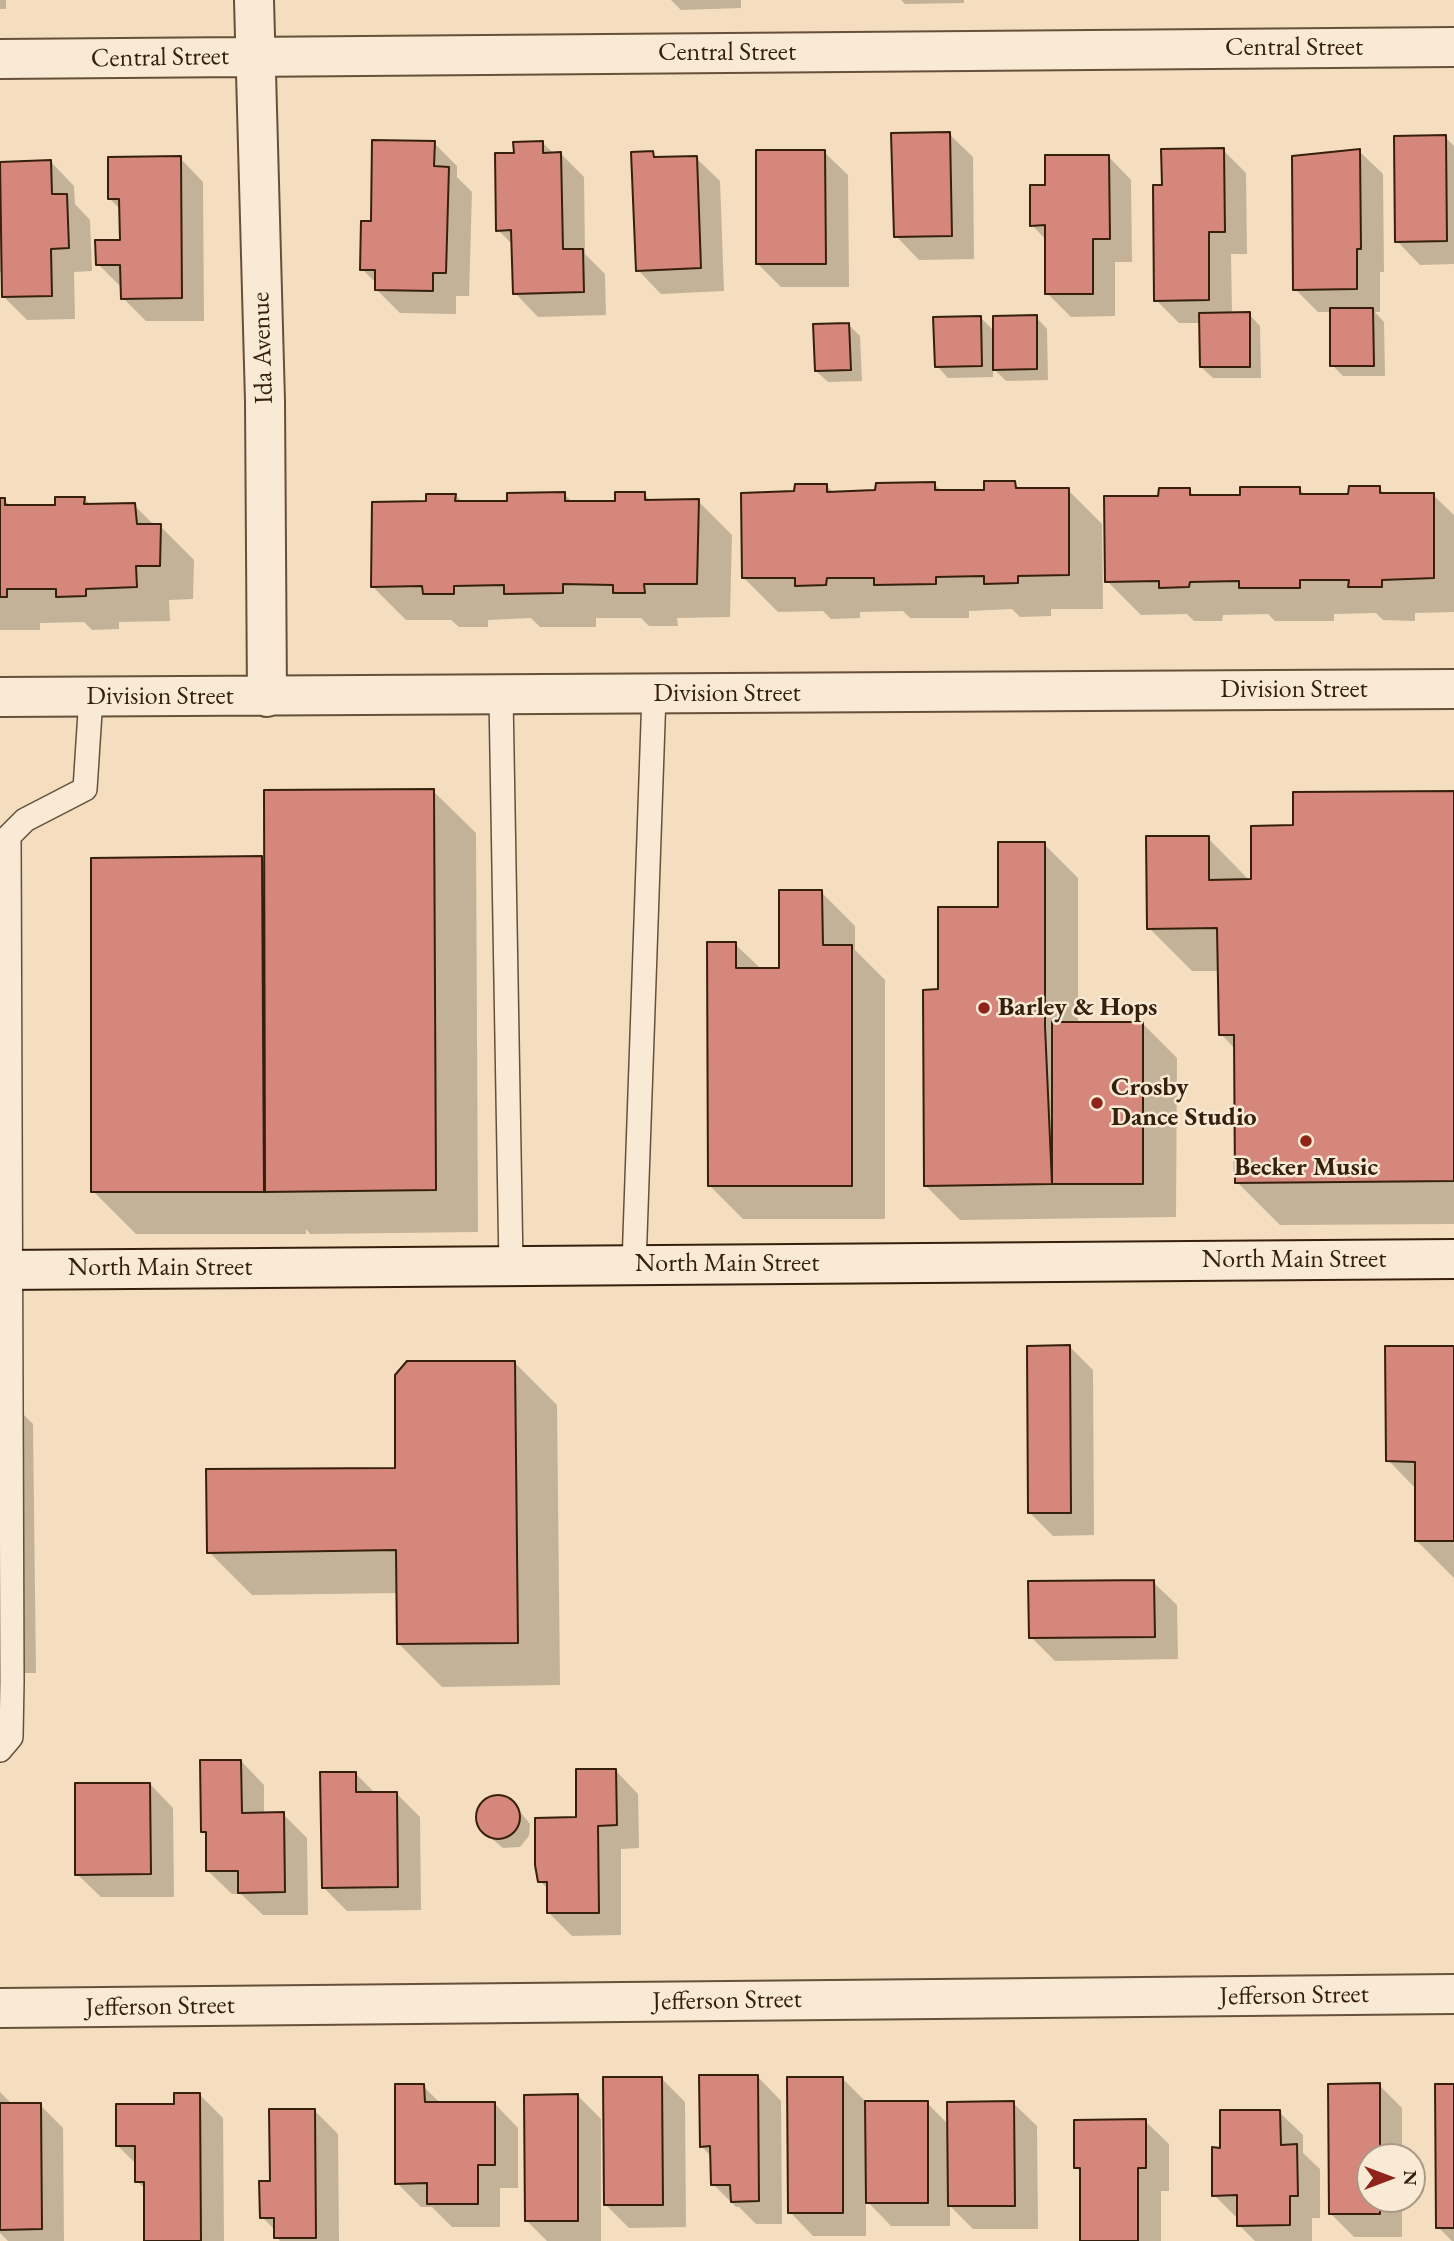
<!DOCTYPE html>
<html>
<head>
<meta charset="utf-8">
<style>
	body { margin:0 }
	#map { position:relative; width:1454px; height:2241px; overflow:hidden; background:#f4debf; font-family:"EB Garamond",serif }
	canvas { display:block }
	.north { position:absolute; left:1356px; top:2143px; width:70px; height:70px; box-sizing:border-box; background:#f8ead5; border:2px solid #aa9985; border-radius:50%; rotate:90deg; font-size:19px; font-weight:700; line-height:28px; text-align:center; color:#36200d }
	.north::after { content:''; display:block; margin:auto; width:24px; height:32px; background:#8f2418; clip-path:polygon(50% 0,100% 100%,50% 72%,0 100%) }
</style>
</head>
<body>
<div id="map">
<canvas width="1454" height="2241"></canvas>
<div class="north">N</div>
</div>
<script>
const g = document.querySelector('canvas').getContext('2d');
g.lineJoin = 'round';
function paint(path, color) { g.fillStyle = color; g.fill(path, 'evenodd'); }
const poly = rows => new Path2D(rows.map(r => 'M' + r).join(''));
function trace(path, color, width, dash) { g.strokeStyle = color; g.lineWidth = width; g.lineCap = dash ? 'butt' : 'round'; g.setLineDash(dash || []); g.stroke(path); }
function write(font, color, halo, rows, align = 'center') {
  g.font = font + ' "EB Garamond",serif'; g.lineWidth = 5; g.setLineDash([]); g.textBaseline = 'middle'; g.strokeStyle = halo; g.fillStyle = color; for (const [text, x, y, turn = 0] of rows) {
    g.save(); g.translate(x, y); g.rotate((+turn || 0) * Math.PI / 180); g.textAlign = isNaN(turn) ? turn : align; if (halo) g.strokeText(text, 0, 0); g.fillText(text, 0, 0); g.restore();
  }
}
const shadow = poly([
	[0,0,6,0,6,9,0,9],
	[671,0,741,0,741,8,681,10],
	[901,0,964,0,964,3,905,4],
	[949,134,973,157,974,259,919,260,896,236],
	[1445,137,1454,146,1454,264,1420,265,1397,241],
	[434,143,457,166,457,177,472,192,469,296,456,296,456,314,400,313,377,290,377,284,362,269,372,223],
	[543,143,554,154,561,154,584,177,585,254,605,274,606,315,538,317,515,293,514,246,498,230,516,155],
	[1223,150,1246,173,1247,254,1231,254,1232,314,1249,314,1260,326,1261,378,1213,378,1201,367,1201,323,1179,323,1156,300,1164,187],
	[1359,151,1383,174,1384,272,1380,272,1380,312,1375,312,1384,322,1385,376,1343,376,1332,365,1332,312,1318,312,1295,289],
	[824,152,848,175,849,287,781,287,757,263],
	[652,153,658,159,696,158,720,181,724,291,661,294,638,270],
	[1108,156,1131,180,1132,262,1115,262,1115,316,1071,317,1047,293,1046,240,1032,225,1047,187],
	[180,158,203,182,204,321,146,321,123,298,121,287,98,264,122,242,121,210,109,198],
	[51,162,74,186,75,204,90,220,92,271,74,272,75,319,27,320,4,297,4,272,0,272,0,163],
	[1036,317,1047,329,1048,380,1006,381,993,368,993,377,948,378,937,366,981,318,995,332],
	[849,325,860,336,862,381,828,382,816,371],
	[1014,483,1021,490,1068,490,1102,524,1103,609,1051,609,1051,616,1020,617,1012,609,969,611,969,618,910,618,903,611,860,612,860,618,831,619,823,611,778,612,744,578,796,493,826,486,834,493,877,492,934,484,942,491,986,491],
	[1299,488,1306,496,1349,495,1379,488,1386,495,1433,495,1454,515,1454,612,1415,613,1415,621,1383,620,1376,613,1334,614,1334,621,1275,621,1268,614,1223,615,1222,621,1194,621,1187,614,1141,615,1107,581,1159,497,1189,490,1196,497,1242,497],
	[564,494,573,503,617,502,644,494,652,502,698,501,732,535,730,617,677,618,678,626,649,626,641,618,596,618,596,627,540,627,531,618,488,620,488,627,459,627,451,620,406,620,372,586,428,503,455,495,463,503,509,502],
	[85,499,92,506,134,505,155,526,160,526,194,560,193,599,169,600,170,621,119,622,119,629,92,630,84,622,40,623,40,630,0,630,0,500,4,500,11,506,57,506],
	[433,791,476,833,478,1232,310,1234,306,1229,306,1234,136,1234,93,1191,261,857,266,862],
	[1454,794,1454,1224,1280,1225,1237,1182,1236,1050,1221,1034,1220,971,1192,971,1149,928,1208,838,1250,881,1295,827],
	[1044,844,1078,878,1078,1024,1143,1024,1177,1058,1176,1217,960,1220,926,1186,939,991],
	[821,892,855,926,855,950,885,980,885,1219,743,1219,709,1185,735,944,761,969,781,969],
	[1070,1347,1093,1370,1094,1535,1053,1536,1029,1512],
	[1454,1347,1454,1578,1417,1541,1417,1490,1388,1460],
	[514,1362,557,1405,560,1685,442,1687,399,1644,399,1593,252,1595,209,1552,397,1469],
	[0,1391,33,1424,36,1673,0,1673],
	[1153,1582,1177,1605,1178,1659,1055,1661,1031,1637],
	[241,1761,264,1785,264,1814,283,1814,307,1838,308,1915,263,1915,241,1894,232,1894,208,1871,207,1836,203,1832],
	[615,1770,638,1794,639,1848,621,1849,621,1935,572,1936,549,1913,549,1890,540,1881,577,1819],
	[356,1774,376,1794,397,1794,420,1817,421,1910,347,1911,323,1887],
	[150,1784,173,1808,174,1897,101,1897,77,1874],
	[498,1796,507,1798,514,1804,530,1824,529,1836,520,1847,503,1848,484,1832,478,1823,479,1809,482,1803,490,1798],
	[758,2077,781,2101,782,2224,756,2224,739,2207,736,2207,713,2184,712,2157,701,2146],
	[661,2078,685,2102,686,2227,629,2228,606,2205],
	[842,2078,867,2103,927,2103,949,2125,1013,2103,1037,2126,1038,2229,973,2229,950,2206,950,2226,891,2226,866,2200,866,2236,813,2236,790,2212],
	[1379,2085,1402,2108,1402,2157,1370,2157,1370,2199,1402,2199,1402,2237,1354,2237,1331,2214],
	[423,2086,441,2104,495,2104,518,2128,518,2188,500,2188,500,2227,452,2227,432,2207,421,2207,397,2183],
	[1454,2086,1454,2241,1452,2241,1438,2227],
	[0,2092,13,2105,40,2105,63,2128,64,2241,8,2241,0,2233],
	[200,2095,223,2118,224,2241,146,2241,146,2190,137,2181,137,2165,117,2145,176,2105],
	[578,2096,601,2119,601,2241,547,2241,527,2221],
	[315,2111,338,2134,339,2241,280,2241,276,2237,276,2231,262,2217,272,2183],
	[1279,2112,1303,2135,1303,2153,1320,2169,1320,2218,1312,2218,1312,2241,1255,2241,1239,2225,1237,2218,1214,2195,1222,2150],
	[1145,2121,1169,2144,1169,2191,1161,2191,1161,2241,1082,2241,1082,2174,1076,2167]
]);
const building = poly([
	[950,132,952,236,894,237,891,133,950,132],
	[1446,135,1447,241,1395,242,1394,136,1446,135],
	[372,140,435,141,434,166,449,167,446,273,433,273,433,291,375,290,375,270,360,270,361,221,371,221,372,140],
	[543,141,543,153,561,152,563,249,583,249,584,292,513,294,511,230,496,231,495,153,514,153,513,142,543,141],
	[1224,148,1225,232,1209,232,1209,300,1154,301,1153,185,1162,185,1161,149,1224,148],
	[1360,149,1361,249,1357,249,1357,289,1293,290,1292,156,1360,149],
	[756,150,825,150,826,264,756,264,756,150],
	[653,151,654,157,697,156,701,268,636,271,631,152,653,151],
	[1045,155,1109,155,1110,239,1093,239,1093,294,1045,294,1045,225,1030,226,1030,185,1045,185,1045,155],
	[181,156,182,298,121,299,120,265,96,265,95,240,120,240,119,199,108,199,108,157,181,156],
	[51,160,52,194,67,194,69,248,51,249,52,296,2,297,0,162,51,160],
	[1330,308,1373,308,1374,366,1330,366,1330,308],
	[1250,312,1250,367,1200,367,1199,313,1250,312],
	[1037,315,1037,369,993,370,993,316,1037,315],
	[981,316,982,366,935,367,933,317,981,316],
	[849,323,851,370,815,371,813,324,849,323],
	[984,481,1015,481,1016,488,1069,488,1069,575,1018,576,1018,583,984,584,984,576,936,577,936,584,874,585,874,578,827,578,826,585,795,586,795,578,742,578,741,493,794,491,795,484,827,484,827,492,875,490,876,483,935,482,935,490,984,490,984,481],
	[1349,486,1380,486,1380,493,1434,493,1434,578,1382,580,1382,587,1348,587,1349,580,1300,580,1300,588,1239,588,1239,581,1190,582,1189,587,1159,588,1159,581,1105,582,1104,496,1158,496,1159,488,1190,488,1190,495,1240,495,1240,487,1300,487,1300,494,1348,494,1349,486],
	[565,492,565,501,615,501,615,492,645,492,645,500,699,499,697,584,644,584,645,593,613,593,613,585,563,584,563,593,504,594,504,585,454,586,454,594,423,594,422,586,371,587,372,502,426,501,426,494,456,494,455,501,507,501,507,493,565,492],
	[55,497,85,497,84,504,135,503,137,524,161,524,160,566,136,566,137,587,86,589,86,596,56,597,56,589,7,589,7,597,0,597,0,498,5,498,5,505,55,505,55,497],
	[434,789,436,1190,265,1192,264,790,434,789],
	[1454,791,1454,1181,1235,1183,1234,1035,1219,1035,1217,928,1147,929,1146,836,1209,836,1209,880,1251,879,1251,826,1293,825,1293,792,1454,791],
	[998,842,1045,842,1045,1026,1052,1184,924,1186,923,990,938,989,938,907,998,907,998,842],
	[262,856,264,1192,91,1192,91,858,262,856],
	[779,890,822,890,823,945,852,945,852,1186,708,1186,707,942,736,942,736,968,779,968,779,890],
	[1052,1022,1143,1022,1143,1184,1052,1184,1052,1022],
	[1070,1345,1071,1513,1028,1513,1027,1346,1070,1345],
	[1385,1346,1454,1346,1454,1541,1415,1541,1415,1462,1386,1461,1385,1346],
	[407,1361,515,1361,518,1643,397,1644,396,1550,207,1553,206,1469,395,1468,395,1375,407,1361],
	[1154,1580,1155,1637,1029,1638,1028,1581,1154,1580],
	[200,1760,241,1760,242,1813,284,1812,285,1892,238,1893,238,1871,206,1871,206,1832,201,1832,200,1760],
	[576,1769,616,1769,617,1825,598,1826,599,1913,547,1913,547,1882,538,1882,535,1865,535,1818,576,1817,576,1769],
	[320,1772,356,1772,356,1792,397,1792,398,1887,322,1888,320,1772],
	[75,1783,150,1783,151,1874,75,1875,75,1783],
	'476 1817a22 22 0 1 1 44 0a22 22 0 1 1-44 0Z',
	[699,2075,758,2075,759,2201,731,2202,730,2185,711,2185,710,2146,700,2147,699,2075],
	[603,2077,662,2077,663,2205,604,2205,603,2077],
	[787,2077,843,2077,843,2213,788,2213,787,2077],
	[1380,2083,1380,2157,1370,2157,1370,2199,1380,2199,1380,2214,1329,2214,1328,2084,1380,2083],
	[395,2084,424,2084,425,2102,495,2102,495,2165,478,2165,478,2204,427,2204,427,2183,395,2184,395,2084],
	[1435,2084,1454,2084,1454,2228,1436,2228,1435,2084],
	[174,2093,200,2093,201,2241,144,2241,144,2182,135,2182,135,2146,116,2146,116,2104,174,2104,174,2093],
	[578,2094,578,2221,525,2221,524,2095,578,2094],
	[865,2101,928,2101,928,2203,866,2203,865,2101],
	[1014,2101,1015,2206,948,2206,947,2102,1014,2101],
	[0,2103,41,2103,42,2229,0,2230,0,2103],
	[269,2109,315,2109,316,2238,274,2238,274,2218,260,2218,259,2181,270,2181,269,2109],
	[1220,2110,1280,2110,1281,2145,1297,2144,1298,2196,1290,2196,1290,2225,1237,2226,1237,2195,1212,2196,1212,2147,1220,2148,1220,2110],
	[1146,2119,1146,2168,1138,2168,1138,2241,1080,2241,1080,2168,1074,2168,1074,2120,1146,2119]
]);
const service = poly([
	[501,696,511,1266],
	[634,1265,654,694],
	[0,1750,11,1737,12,1682,9,836,25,820,85,789,91,697]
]);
const minor = poly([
	[254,0,265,401,267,697],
	[0,59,1454,47],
	[0,697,1454,689],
	[0,2008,1454,1994]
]);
const secondary = poly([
	[0,1270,1454,1259]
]);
const markers = [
	[984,1008,7,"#8f2418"],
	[1097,1103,7,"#8f2418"],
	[1306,1141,7,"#8f2418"]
];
const streetNames = [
	["Central Street",1294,48],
	["Central Street",727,53],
	["Central Street",160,58,-1],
	["Ida Avenue",263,348,-92],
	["Division Street",1294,690],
	["Division Street",727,694],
	["Division Street",160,697],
	["North Main Street",1294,1260],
	["North Main Street",727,1264],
	["North Main Street",160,1268],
	["Jefferson Street",1294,1996,-1],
	["Jefferson Street",727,2001,-1],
	["Jefferson Street",160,2007,-1]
];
const poiNames = [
	["Barley & Hops",998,1008],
	["Crosby",1111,1088],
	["Dance Studio",1111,1118],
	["Becker Music",1306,1168,"center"]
];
paint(shadow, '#0003');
paint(building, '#d6877c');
trace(building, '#36200d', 2);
trace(service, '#66503a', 26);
trace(minor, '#66503a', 42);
trace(secondary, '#36200d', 42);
trace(service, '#f8ead5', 23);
trace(minor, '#f8ead5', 38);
trace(secondary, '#f8ead5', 38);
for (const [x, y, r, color] of markers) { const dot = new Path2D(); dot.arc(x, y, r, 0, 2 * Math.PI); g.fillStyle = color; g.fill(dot); trace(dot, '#f8ead5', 2.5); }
write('26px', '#36200d', '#f8ead5', streetNames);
write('bold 26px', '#36200d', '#f8ead5', poiNames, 'left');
</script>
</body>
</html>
